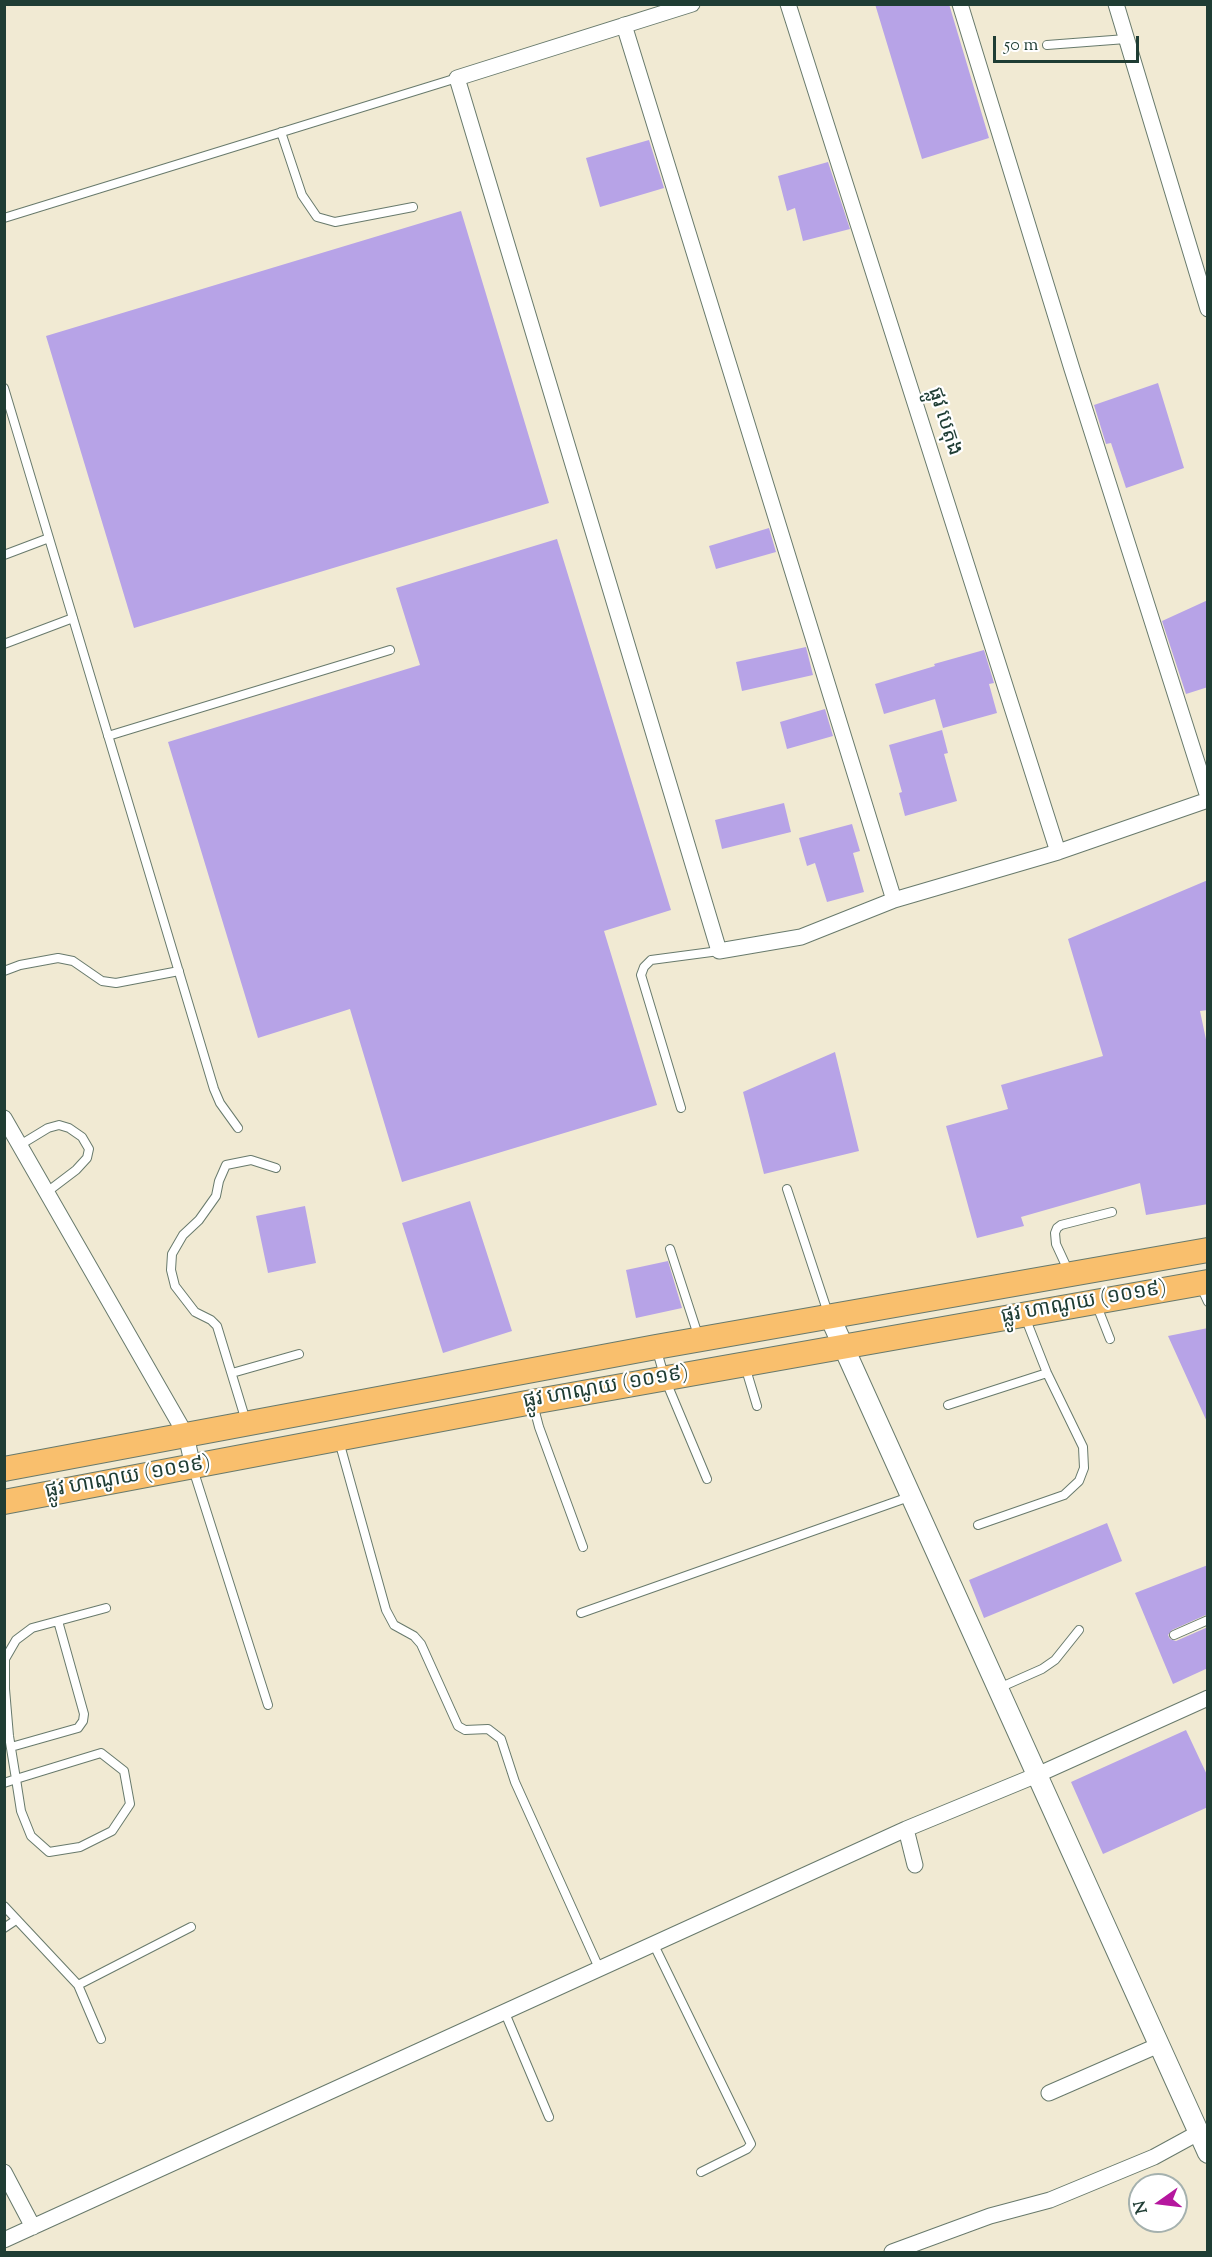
<!DOCTYPE html>
<html>
<head>
<meta charset="utf-8">
<style>
	body { margin:0 }
	#map { position:relative; width:1212px; height:2257px; overflow:hidden; background:#f1ead3; font-family:"Sorts Mill Goudy",serif }
	canvas { display:block }
	.frame { position:absolute; inset:0; border:6px solid #1f3d34; pointer-events:none }
	.north { position:absolute; left:1128px; top:2173px; width:60px; height:60px; box-sizing:border-box; background:#fff; border:2px solid #a5b1ae; border-radius:50%; rotate:256deg; font-size:16px; font-weight:700; line-height:24px; text-align:center; color:#1f3d34 }
	.north::after { content:''; display:block; margin:auto; width:21px; height:27px; background:#b5179e; clip-path:polygon(50% 0,100% 100%,50% 72%,0 100%) }
	.scale { position:absolute; left:993px; top:36px; width:146px; height:27px; box-sizing:border-box; border:3px solid #1f3d34; border-top:0; padding-left:8px; font-size:18px; line-height:21px; white-space:nowrap; color:#1f3d34; -webkit-text-stroke:4px #fff; paint-order:stroke }
</style>
</head>
<body>
<div id="map">
<canvas width="1212" height="2257"></canvas>
<div class="frame"></div>
<div class="north">N</div>
<div class="scale">50 m</div>
</div>
<script>
const g = document.querySelector('canvas').getContext('2d');
g.lineJoin = 'round';
function paint(path, color) { g.fillStyle = color; g.fill(path, 'evenodd'); }
const poly = rows => new Path2D(rows.map(r => 'M' + r).join(''));
function trace(path, color, width, dash) { g.strokeStyle = color; g.lineWidth = width; g.lineCap = dash ? 'butt' : 'round'; g.setLineDash(dash || []); g.stroke(path); }
function write(font, color, halo, rows, align = 'center') {
  g.font = font + ' "Sorts Mill Goudy","Noto Sans Khmer",serif'; g.lineWidth = 4.5; g.setLineDash([]); g.textBaseline = 'middle'; g.strokeStyle = halo; g.fillStyle = color; for (const [text, x, y, turn = 0] of rows) {
    g.save(); g.translate(x, y); g.rotate((+turn || 0) * Math.PI / 180); g.textAlign = isNaN(turn) ? turn : align; if (halo) g.strokeText(text, 0, 0); g.fillText(text, 0, 0); g.restore();
  }
}
const building = poly([
	[875,4,949,4,989,138,922,159],
	[649,140,664,188,600,207,586,158],
	[828,162,850,229,803,241,795,208,787,211,778,176],
	[461,211,549,503,134,628,46,336],
	[1158,383,1184,468,1126,488,1111,443,1106,444,1094,405],
	[769,528,776,552,716,569,709,546],
	[557,539,671,910,604,931,657,1105,402,1182,350,1009,258,1038,168,742,420,665,396,588],
	[1208,600,1208,687,1186,694,1162,621],
	[806,647,813,675,742,691,736,662],
	[984,650,994,683,989,684,997,713,943,728,935,699,884,714,875,684,935,666,934,664],
	[825,709,833,736,787,749,780,722],
	[942,730,948,753,944,754,957,801,905,816,899,793,902,792,889,745],
	[784,803,791,832,722,849,715,820],
	[852,824,860,851,853,853,864,892,827,902,815,863,807,866,799,838],
	[1208,880,1208,1010,1200,1011,1208,1049,1208,1204,1146,1215,1140,1183,1021,1217,1024,1226,977,1238,946,1126,1008,1109,1001,1085,1103,1056,1068,939],
	[835,1052,859,1151,764,1174,743,1092],
	[470,1201,512,1331,443,1353,402,1223],
	[305,1206,316,1263,268,1273,256,1216],
	[668,1261,682,1308,636,1318,626,1270],
	[1208,1328,1208,1424,1168,1336],
	[1107,1523,1122,1561,984,1618,969,1580],
	[1208,1565,1208,1614,1172,1630,1168,1635,1170,1639,1176,1641,1208,1627,1208,1668,1173,1684,1135,1593],
	[1186,1730,1208,1777,1208,1807,1103,1854,1071,1782]
]);
const service = poly([
	[1047,45,1126,39],
	[281,132,302,195,317,217,335,222,413,207],
	[4,218,457,78],
	[4,388,214,1089,220,1103,238,1128],
	[4,555,49,538],
	[4,644,73,618],
	[108,736,390,650],
	[4,971,20,965,58,958,73,961,102,981,116,983,179,971],
	[681,1108,641,975,644,967,651,960,719,951],
	[20,1145,48,1128,59,1125,69,1128,82,1137,89,1149,87,1158,76,1170,47,1192],
	[787,1189,828,1313],
	[670,1249,698,1335],
	[1068,1270,1056,1244,1055,1233,1057,1228,1061,1225,1112,1212],
	[1201,1287,1208,1302],
	[1097,1306,1110,1339],
	[657,1351,665,1379,707,1479],
	[745,1366,757,1406],
	[232,1373,299,1354],
	[533,1404,539,1427,583,1547],
	[948,1405,1047,1373],
	[246,1421,217,1326,211,1320,195,1312,175,1286,171,1270,172,1254,183,1235,199,1220,216,1196,219,1181,226,1165,251,1160,276,1168],
	[339,1441,386,1610,394,1625,414,1636,421,1644,458,1726,465,1730,488,1729,501,1739,515,1782,599,1968],
	[193,1469,268,1705],
	[978,1525,1064,1495,1079,1481,1084,1468,1083,1447,1047,1373,1025,1317],
	[581,1613,909,1497],
	[1174,1635,1208,1620],
	[999,1688,1042,1669,1055,1660,1079,1630],
	[11,1747,78,1728,83,1721,84,1714,58,1621],
	[4,1783,16,1779,78,1760,101,1753,124,1771,130,1804,112,1831,80,1847,49,1852,31,1836,21,1811,16,1779,9,1736,5,1689,5,1659,16,1640,32,1628,106,1608],
	[4,1906,78,1985,101,2039],
	[4,1928,16,1920],
	[653,1943,751,2144,747,2149,701,2172],
	[78,1985,191,1927],
	[505,2013,549,2117]
]);
const minor = poly([
	[692,4,457,78,719,951,801,937,894,900,1058,852,1208,800],
	[788,4,1058,852],
	[960,4,1072,369,1208,797],
	[1116,4,1208,309],
	[624,25,894,900],
	[4,1118,186,1435,193,1467],
	[906,1829,915,1865],
	[1049,2093,1159,2045],
	[4,2172,33,2227],
	[4,2240,906,1829,1037,1775,1208,1698],
	[892,2252,990,2216,1050,2200,1154,2157,1198,2133]
]);
const tertiary = poly([
	[830,1317,1208,2153]
]);
const primary = poly([
	[4,1469,656,1347,1208,1250],
	[4,1502,532,1402,1208,1282]
]);
const streetNames = [
	["ផ្លូវ បេតុង",943,422,72],
	["ផ្លូវ ហាណូយ (១០១៩)",1084,1304,-10],
	["ផ្លូវ ហាណូយ (១០១៩)",606,1389,-10],
	["ផ្លូវ ហាណូយ (១០១៩)",128,1479,-10]
];
paint(building, '#b7a3e7');
trace(service, '#687a6c', 10);
trace(minor, '#687a6c', 17);
trace(tertiary, '#687a6c', 22);
trace(primary, '#687a6c', 26);
trace(service, '#fff', 8);
trace(minor, '#fff', 15);
trace(tertiary, '#fff', 20);
trace(primary, '#f9bf6d', 24);
write('21px', '#1f3d34', '#fff', streetNames);
</script>
</body>
</html>
